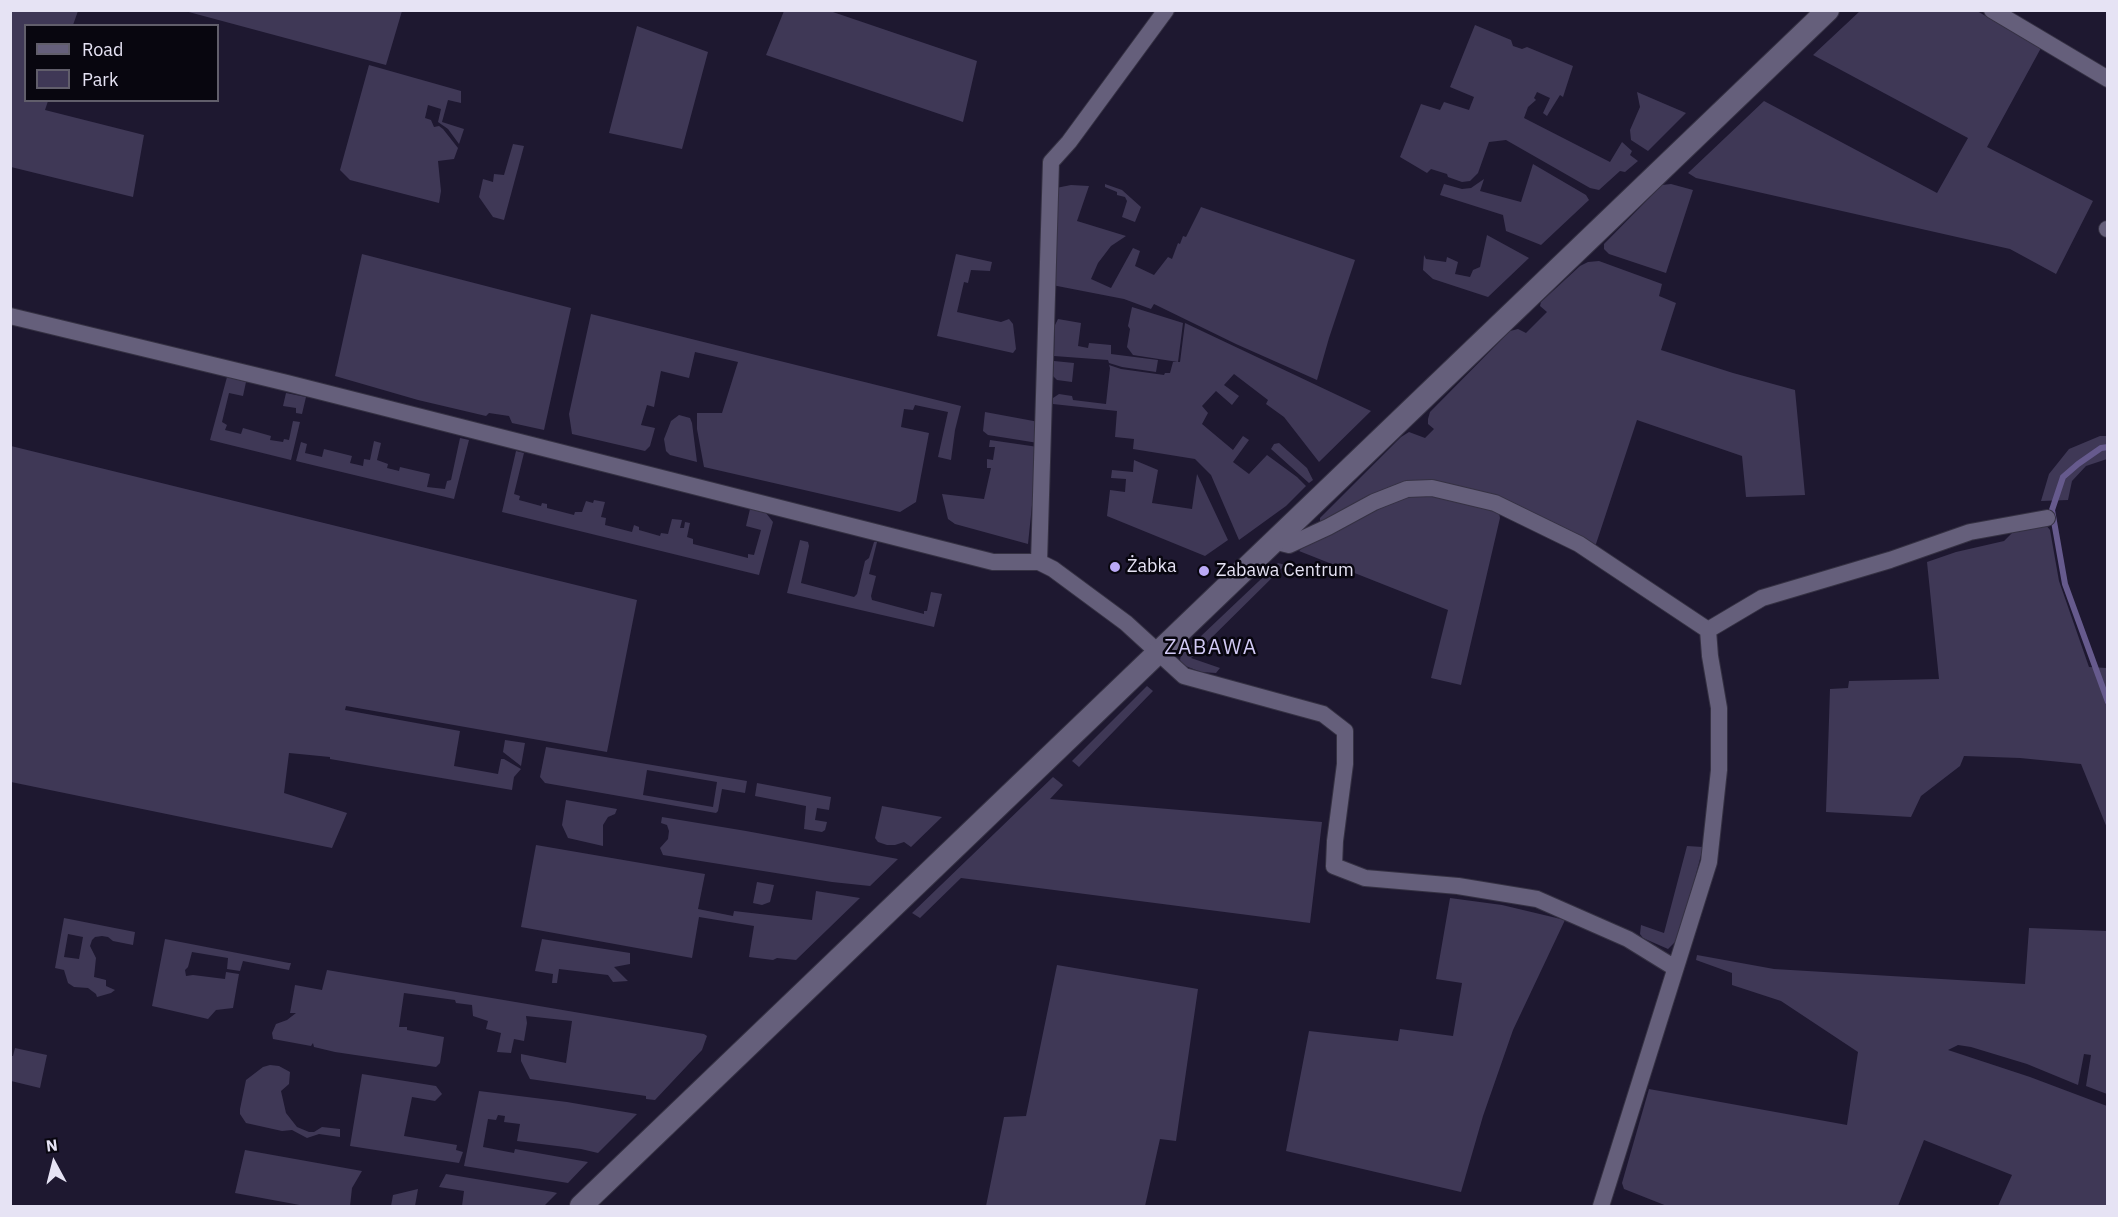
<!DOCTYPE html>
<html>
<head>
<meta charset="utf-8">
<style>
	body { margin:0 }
	#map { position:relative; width:2118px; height:1217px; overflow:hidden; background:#1e1830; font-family:"IBM Plex Sans",sans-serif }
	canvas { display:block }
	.frame { position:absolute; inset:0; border:12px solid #e6e3f4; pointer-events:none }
	.legend { position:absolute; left:24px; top:24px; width:195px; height:78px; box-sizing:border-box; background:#08060f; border:2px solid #615e6b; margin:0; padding:8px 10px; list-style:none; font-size:18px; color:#e6e3f4 }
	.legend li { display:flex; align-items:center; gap:12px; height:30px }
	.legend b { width:30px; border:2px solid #615e6b }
	.north { position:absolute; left:24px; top:1133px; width:60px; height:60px; -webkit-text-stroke:4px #08060f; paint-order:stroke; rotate:353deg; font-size:16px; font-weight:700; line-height:24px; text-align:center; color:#e6e3f4 }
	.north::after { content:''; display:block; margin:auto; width:21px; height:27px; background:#e6e3f4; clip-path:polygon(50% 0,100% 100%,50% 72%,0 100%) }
</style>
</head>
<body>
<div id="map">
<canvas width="2118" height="1217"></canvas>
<div class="frame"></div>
<ul class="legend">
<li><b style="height:8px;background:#655f7b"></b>Road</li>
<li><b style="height:16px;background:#3f3856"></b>Park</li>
</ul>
<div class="north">N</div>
</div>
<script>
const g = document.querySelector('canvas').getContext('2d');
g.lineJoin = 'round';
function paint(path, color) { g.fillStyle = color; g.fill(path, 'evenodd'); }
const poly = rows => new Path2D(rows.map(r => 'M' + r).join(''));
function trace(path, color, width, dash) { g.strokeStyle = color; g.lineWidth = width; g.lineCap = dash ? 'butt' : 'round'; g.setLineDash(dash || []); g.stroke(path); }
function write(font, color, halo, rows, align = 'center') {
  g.font = font + ' "IBM Plex Sans",sans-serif'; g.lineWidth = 5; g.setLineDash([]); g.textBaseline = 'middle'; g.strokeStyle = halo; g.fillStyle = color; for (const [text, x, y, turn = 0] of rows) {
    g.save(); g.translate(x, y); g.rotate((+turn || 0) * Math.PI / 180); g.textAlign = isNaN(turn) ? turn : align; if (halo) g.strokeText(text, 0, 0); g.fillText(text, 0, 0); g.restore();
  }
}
const green = poly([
	[11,10,78,11,73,25,26,26,26,100,48,101,45,110,144,135,133,197,11,167],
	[827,10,977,61,963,122,766,55,784,11],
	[185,11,402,10,402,11,386,65],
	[1860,11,1977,11,2041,48,1987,147,2093,201,2056,274,2010,249,1696,178,1688,173,1764,101,1937,193,1968,138,1813,55],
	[1475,25,1511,40,1513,46,1522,49,1527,47,1573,66,1563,97,1560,95,1547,116,1543,113,1550,98,1537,92,1534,98,1536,100,1528,107,1524,118,1610,162,1622,142,1632,151,1630,155,1638,161,1625,172,1620,171,1599,190,1590,188,1506,140,1489,142,1478,173,1470,181,1462,182,1448,177,1447,174,1431,169,1427,173,1400,157,1421,104,1440,110,1444,102,1469,110,1474,97,1450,87],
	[637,26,708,52,682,149,609,133],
	[369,65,461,91,461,103,448,100,442,122,464,129,459,144,448,129,438,122,441,109,428,105,425,118,431,120,434,127,439,126,443,129,458,148,454,159,438,161,441,191,439,203,350,180,340,170],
	[1637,92,1686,113,1648,151,1631,140,1630,130,1640,107],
	[513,144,524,146,504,220,493,217,479,197,483,179,493,182,494,174,504,175],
	[1533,164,1586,195,1589,200,1541,245,1506,231,1503,215,1440,195,1444,184,1462,189,1471,188,1484,179,1480,191,1521,202],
	[1105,184,1122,190,1141,207,1135,222,1122,217,1127,201,1125,197,1117,195,1117,192,1105,187],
	[1671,184,1693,190,1666,273,1609,254,1604,249,1604,244,1662,185],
	[1071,185,1089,186,1077,221,1126,236,1111,246,1098,263,1091,279,1111,288,1133,248,1140,251,1135,266,1154,275,1168,257,1172,259,1178,243,1180,244,1183,236,1186,237,1201,207,1355,260,1329,338,1317,380,1236,344,1154,304,1151,309,1124,299,1052,285,1056,188],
	[1487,235,1529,258,1488,297,1433,279,1423,270,1424,255,1426,259,1446,262,1447,257,1458,262,1455,274,1470,277,1473,270,1480,267],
	[362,254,571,308,544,430,512,423,509,416,489,413,486,416,418,400,335,376],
	[956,254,992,262,990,271,971,270,968,283,964,282,957,312,1001,322,1009,319,1013,324,1016,349,1013,353,937,336],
	[1599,261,1662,284,1659,296,1676,303,1661,350,1733,373,1795,390,1805,495,1746,497,1742,456,1637,420,1594,550,1428,482,1324,522,1320,521,1320,518,1401,437,1409,432,1425,438,1434,429,1428,424,1428,419,1430,412,1510,331,1518,329,1526,333,1547,312,1540,306,1541,302,1580,266,1588,262],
	[1132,307,1183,323,1178,362,1133,355,1127,347,1130,329,1128,326],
	[591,314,961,406,955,430,951,460,938,457,948,412,915,405,913,410,904,409,901,427,929,433,916,502,900,512,704,467,697,429,697,413,722,413,738,362,695,352,689,378,661,371,654,407,647,405,641,425,655,428,650,446,645,451,572,434,569,414],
	[1058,319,1081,323,1078,346,1088,348,1089,343,1111,345,1111,354,1158,360,1156,372,1122,367,1109,363,1108,360,1054,356,1055,325],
	[1185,323,1371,411,1319,462,1284,417,1266,404,1268,400,1234,374,1224,385,1239,396,1232,405,1216,391,1202,406,1208,413,1202,424,1233,450,1243,436,1249,440,1233,462,1249,474,1267,455,1297,477,1306,486,1286,506,1239,540,1211,475,1195,459,1133,449,1134,439,1115,437,1117,411,1053,404,1053,398,1059,394,1072,396,1073,400,1106,404,1110,368,1109,365,1121,369,1164,375,1165,373,1170,373,1173,362,1180,362],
	[1054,361,1074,363,1072,382,1057,380,1053,376],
	[227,377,246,382,243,396,229,393,222,422,227,425,225,430,241,434,243,428,271,436,270,440,283,442,284,439,289,440,293,421,300,422,291,460,210,440],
	[286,393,306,397,302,414,296,413,296,408,283,406],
	[985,412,1039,422,1038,443,988,435,983,431],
	[679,415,690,418,692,423,697,462,670,455,666,451,664,439,671,421],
	[2100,436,2107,436,2107,459,2086,466,2072,481,2068,500,2041,501,2049,474,2069,449],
	[460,438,469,440,454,499,296,461,301,442,307,444,305,453,322,457,324,449,352,456,350,463,363,466,364,459,370,460,374,441,381,443,377,460,388,464,387,468,399,471,400,467,430,474,427,487,445,489,447,481,451,480],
	[990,440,1038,447,1028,544,955,524,948,519,942,494,984,499,991,468,987,468,987,459,993,460,995,447,989,447],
	[1279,443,1307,468,1313,480,1309,483,1271,449,1274,444],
	[11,446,637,600,607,752,346,706,345,710,460,731,454,766,498,774,501,759,504,759,521,769,514,777,512,790,330,759,330,757,289,753,284,793,347,813,332,848,11,782],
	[516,451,524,453,514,494,520,496,519,500,541,506,542,503,547,504,547,508,574,515,575,512,582,512,586,501,593,503,594,500,605,502,601,517,606,518,605,525,632,532,634,525,639,527,639,530,660,536,661,533,668,534,672,519,682,520,680,528,684,528,685,522,690,523,687,537,693,539,693,544,748,558,748,554,754,555,761,530,746,526,750,509,766,513,773,522,759,575,502,512],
	[1134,460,1158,470,1152,503,1192,509,1197,474,1228,540,1205,556,1107,516,1110,490,1125,492,1126,479,1111,478,1112,470,1133,472],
	[1427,492,1499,513,1500,518,1461,685,1431,678,1448,610,1299,551,1309,542,1408,495],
	[2045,524,2050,530,2059,581,2089,667,2107,668,2107,828,2081,764,2020,758,1964,756,1960,766,1921,796,1911,817,1826,812,1830,689,1848,688,1849,681,1939,679,1927,562,1956,552,2004,541,2016,529],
	[800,540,808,542,809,546,801,583,854,597,857,594,865,561,869,558,874,542,877,542,869,574,876,576,871,596,872,600,924,614,924,611,927,611,931,592,942,594,934,627,787,593],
	[1278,563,1285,565,1191,658,1220,668,1216,673,1201,672,1183,665,1180,660,1181,655],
	[1147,686,1153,691,1079,767,1072,761],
	[505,740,525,743,521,766,503,752],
	[546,747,747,781,745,793,722,789,718,811,716,813,545,783,540,777],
	[647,770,717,782,713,807,643,795],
	[1053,777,1063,785,1050,799,1322,822,1310,923,961,878,920,918,912,913],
	[757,783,831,797,829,810,817,808,815,820,827,822,825,830,822,832,804,829,806,806,755,796],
	[566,800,617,809,615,814,608,817,603,825,603,846,568,838,562,825],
	[882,806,942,817,911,847,904,842,895,845,887,845,878,842,875,838],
	[662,817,746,831,898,859,870,886,832,882,663,855,660,848,668,839,669,831,667,825,661,823],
	[536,845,705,874,698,909,733,916,734,911,812,920,816,891,860,898,796,960,777,958,773,960,749,957,754,926,699,917,692,958,521,927],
	[1687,846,1703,847,1680,937,1668,949,1643,938,1640,934,1641,925,1664,933],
	[757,882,774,885,770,902,762,905,753,903],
	[1450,898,1502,905,1565,920,1513,1030,1483,1116,1461,1192,1286,1151,1309,1031,1398,1041,1400,1029,1453,1036,1462,983,1436,979],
	[64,918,135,932,133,945,113,941,108,937,102,936,95,937,92,940,90,946,96,958,94,977,106,980,106,986,115,990,111,993,97,997,96,994,88,988,74,987,68,983,64,970,55,968],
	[68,934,83,937,79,959,64,957],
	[2029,928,2107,931,2107,1094,2086,1086,2091,1055,2084,1054,2078,1085,2027,1064,1971,1047,1958,1045,1948,1050,2030,1077,2107,1106,2107,1206,1998,1206,2012,1175,1924,1140,1898,1206,1667,1206,1624,1189,1622,1183,1649,1089,1847,1125,1858,1052,1781,1001,1732,985,1732,973,1696,960,1697,955,1774,969,2025,984],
	[165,939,289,963,291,963,289,970,243,961,240,971,227,969,228,958,192,952,188,967,185,970,186,976,193,975,225,979,226,972,239,974,233,1008,216,1010,208,1019,152,1006],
	[542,939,630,953,630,964,614,967,628,981,613,982,608,975,559,969,557,983,552,983,553,974,535,971],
	[1057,965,1198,989,1176,1141,1160,1139,1145,1206,986,1206,1004,1117,1026,1116],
	[327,970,704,1034,707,1036,702,1050,655,1100,646,1099,646,1096,530,1079,521,1061,521,1054,566,1063,572,1021,526,1016,527,1023,524,1041,514,1039,511,1053,497,1052,501,1033,486,1029,488,1021,473,1016,472,1005,456,1003,455,1000,404,993,399,1027,407,1027,407,1030,444,1037,440,1063,436,1067,335,1052,314,1047,313,1043,311,1046,273,1039,272,1033,276,1024,287,1020,296,1013,290,1013,295,985,322,990],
	[15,1048,47,1055,40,1088,11,1081,11,1056,13,1056],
	[270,1065,279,1066,290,1072,289,1084,281,1091,286,1113,297,1127,309,1132,314,1132,322,1127,340,1129,340,1137,319,1134,307,1138,292,1130,282,1131,246,1123,240,1114,240,1109,246,1080,263,1067],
	[362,1074,436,1086,442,1094,435,1101,412,1097,404,1136,457,1145,456,1150,463,1152,459,1163,350,1146],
	[479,1091,567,1102,637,1114,598,1153,581,1149,517,1141,520,1124,504,1122,505,1116,498,1115,496,1120,488,1119,483,1147,514,1153,515,1149,588,1162,568,1183,464,1166],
	[245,1150,362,1171,352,1188,350,1206,305,1206,235,1193],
	[446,1174,553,1192,557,1193,544,1206,462,1206,464,1191,439,1187],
	[418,1189,415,1206,391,1206,393,1195]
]);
const stream = poly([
	[2108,447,2101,448,2078,464,2063,477,2052,510,2065,584,2108,702]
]);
const minor = poly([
	[1992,10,2108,79],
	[2107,229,2108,229],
	[10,316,287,383,993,562,1039,562,1053,569,1126,623,1184,676,1323,714,1345,731,1345,764,1335,841,1334,866,1365,878,1458,886,1537,899,1628,939,1675,968],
	[1273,541,1289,545,1328,527,1374,502,1407,489,1432,488,1495,503,1579,544,1708,630],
	[1039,562,1051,162,1069,142,1166,10],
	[1601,1206,1709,862,1719,770,1719,708,1710,656,1708,630,1762,598,1890,560,1970,532,2047,518]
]);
const secondary = poly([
	[581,1206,1828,10]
]);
const markers = [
	[1115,567,6,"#bbaaf6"],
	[1204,571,6,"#bbaaf6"]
];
const poiNames = [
	["Żabka",1127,567],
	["Zabawa Centrum",1216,571]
];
const quarterNames = [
	["ZABAWA",1211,648]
];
paint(green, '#3f3856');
trace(stream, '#665a8d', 6);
trace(minor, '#353143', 18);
trace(secondary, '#353143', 24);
trace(minor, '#655f7b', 16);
trace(secondary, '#655f7b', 22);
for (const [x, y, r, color] of markers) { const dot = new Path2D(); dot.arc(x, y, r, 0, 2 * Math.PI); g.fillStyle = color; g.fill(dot); trace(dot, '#08060f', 2); }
write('18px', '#e6e3f4', '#08060f', poiNames, 'left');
g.letterSpacing = '1.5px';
write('21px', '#d2caf5', '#08060f', quarterNames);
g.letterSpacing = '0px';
</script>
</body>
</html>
